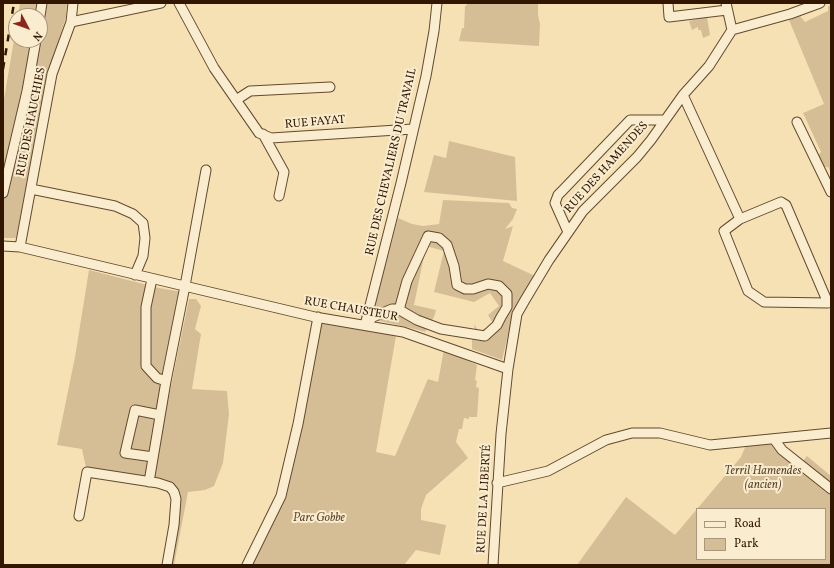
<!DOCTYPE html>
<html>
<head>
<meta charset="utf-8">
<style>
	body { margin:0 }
	#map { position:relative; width:834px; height:568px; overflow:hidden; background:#f6e1b5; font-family:Vollkorn,serif }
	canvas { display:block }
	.frame { position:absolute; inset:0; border:4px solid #321600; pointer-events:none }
	.legend { position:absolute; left:696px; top:508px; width:130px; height:52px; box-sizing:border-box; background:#f9eccf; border:1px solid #a9967c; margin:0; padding:5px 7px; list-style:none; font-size:12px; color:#321600 }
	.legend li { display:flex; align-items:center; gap:8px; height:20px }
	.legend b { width:20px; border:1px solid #a9967c }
	.north { position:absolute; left:8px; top:8px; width:40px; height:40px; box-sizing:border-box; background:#f9eccf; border:1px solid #a9967c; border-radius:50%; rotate:131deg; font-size:11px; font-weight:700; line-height:16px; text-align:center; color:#321600 }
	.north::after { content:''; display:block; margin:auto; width:14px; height:18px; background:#8f2418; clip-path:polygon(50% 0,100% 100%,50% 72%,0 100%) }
</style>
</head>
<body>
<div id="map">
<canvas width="834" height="568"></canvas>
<div class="frame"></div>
<ul class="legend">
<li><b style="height:5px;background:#f9eccf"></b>Road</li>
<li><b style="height:11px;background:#d5be96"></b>Park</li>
</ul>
<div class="north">N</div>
</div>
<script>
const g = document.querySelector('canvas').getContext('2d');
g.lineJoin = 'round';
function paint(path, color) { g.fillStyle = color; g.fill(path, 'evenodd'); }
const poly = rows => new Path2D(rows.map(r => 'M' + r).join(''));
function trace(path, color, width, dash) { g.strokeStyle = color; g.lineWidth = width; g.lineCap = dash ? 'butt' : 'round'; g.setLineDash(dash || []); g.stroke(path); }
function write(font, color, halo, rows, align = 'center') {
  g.font = font + ' Vollkorn,serif'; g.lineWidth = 4; g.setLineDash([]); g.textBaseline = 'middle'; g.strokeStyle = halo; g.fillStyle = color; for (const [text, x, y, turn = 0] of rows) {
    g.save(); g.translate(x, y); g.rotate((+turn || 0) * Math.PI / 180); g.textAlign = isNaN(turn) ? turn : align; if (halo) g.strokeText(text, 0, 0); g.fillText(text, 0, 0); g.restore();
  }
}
const green = poly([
	[20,3,67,3,66,17,48,74,16,238,3,238,3,105,16,28,16,40,40,40,40,16,18,16],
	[467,3,538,3,538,15,540,24,539,46,459,41,462,28,464,28,465,6,467,5],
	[831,5,831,173,828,167,819,167,815,160,821,152,803,113,824,104,789,20,800,16,805,22,828,11,828,6],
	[707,17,710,35,703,38,701,30,698,30,698,27,692,30,689,21],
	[449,141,515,157,517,201,424,192,434,155,446,158],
	[443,200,509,203,512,208,517,209,513,219,505,229,513,226,503,261,535,276,516,312,509,331,502,360,472,349,472,339,476,335,474,324,479,332,493,323,488,315,499,306,490,293,474,302,434,292,444,251,426,246,414,305,436,310,434,317,425,332,407,327,375,320,372,314,398,218,412,224,423,226,439,224],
	[89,270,159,288,188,293,166,410,189,299,196,299,201,306,195,329,201,334,192,389,227,391,229,414,223,463,214,486,205,490,188,492,174,565,168,565,174,492,158,483,87,472,82,449,57,445,75,357],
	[318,317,397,330,376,452,395,456,428,379,438,382,444,349,477,365,475,380,477,381,476,387,479,388,477,417,469,417,469,419,464,418,462,429,459,429,456,442,468,458,426,495,421,509,421,520,446,525,440,555,416,550,404,565,252,565,281,496],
	[772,441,773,447,804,471,806,467,803,461,807,456,831,476,831,565,577,565,626,497,675,535,697,509,697,559,825,559,825,509,697,509,741,457,746,445]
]);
const minor = poly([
	[179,3,214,68,259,133,271,138,413,129],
	[668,3,669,17,727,10],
	[726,3,732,30],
	[40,16,42,3],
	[71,22,161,3],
	[683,95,740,219],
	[236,100,250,91,330,87],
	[797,122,831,192],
	[263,134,284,172,279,196],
	[31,189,115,206,133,214,143,223,145,238,143,256,135,275],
	[3,193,27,91,36,40],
	[781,202,786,205,828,303,764,302,748,291,724,231,740,219,781,202],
	[568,232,555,203,558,195,563,190,630,120,664,120],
	[3,246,20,247,315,317,403,332,508,369],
	[20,247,52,74,71,22,73,3],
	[152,279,146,307,146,366,157,378,166,381],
	[365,325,373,317,392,309,398,309,417,320,441,329,485,336,497,325,501,317,507,307,507,294,499,286,488,284,473,289,465,289,457,285,454,266,447,245,439,238,428,236,407,281,399,310],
	[365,325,401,183,426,76,434,31,437,3],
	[774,439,782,450,831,489],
	[153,457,125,453,135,410,160,415],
	[149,482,166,381,185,286,206,170],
	[497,483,548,471,606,440,632,433,660,433,710,445,831,433],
	[79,516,87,472,158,483,170,487,174,492,176,499,174,525,167,565],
	[247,565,281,496,298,424,318,317],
	[493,565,501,434,508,369,517,314,525,300,549,260,583,211,637,157,651,140,683,95,709,66,732,30,790,14,820,3]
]);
const rail = poly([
	[3,69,14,3]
]);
const streetNames = [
	["RUE DES HAUCHIES",32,122,-79],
	["RUE FAYAT",315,123,-5],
	["RUE DES CHEVALIERS DU TRAVAIL",392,162,-77],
	["RUE DES HAMENDES",607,168,-48],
	["RUE CHAUSTEUR",351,310,10],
	["RUE DE LA LIBERTÉ",485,499,-87]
];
const parkNames = [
	["Terril Hamendes",763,472],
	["(ancien)",763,486],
	["Parc Gobbe",319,519]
];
paint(green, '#d5be96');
trace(minor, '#63492d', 11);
trace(minor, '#f9eccf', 9);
trace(rail, '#321600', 2.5, [7, 7]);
write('12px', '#321600', '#f9eccf', streetNames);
write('italic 12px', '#63482d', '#f9eccf', parkNames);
</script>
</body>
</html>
